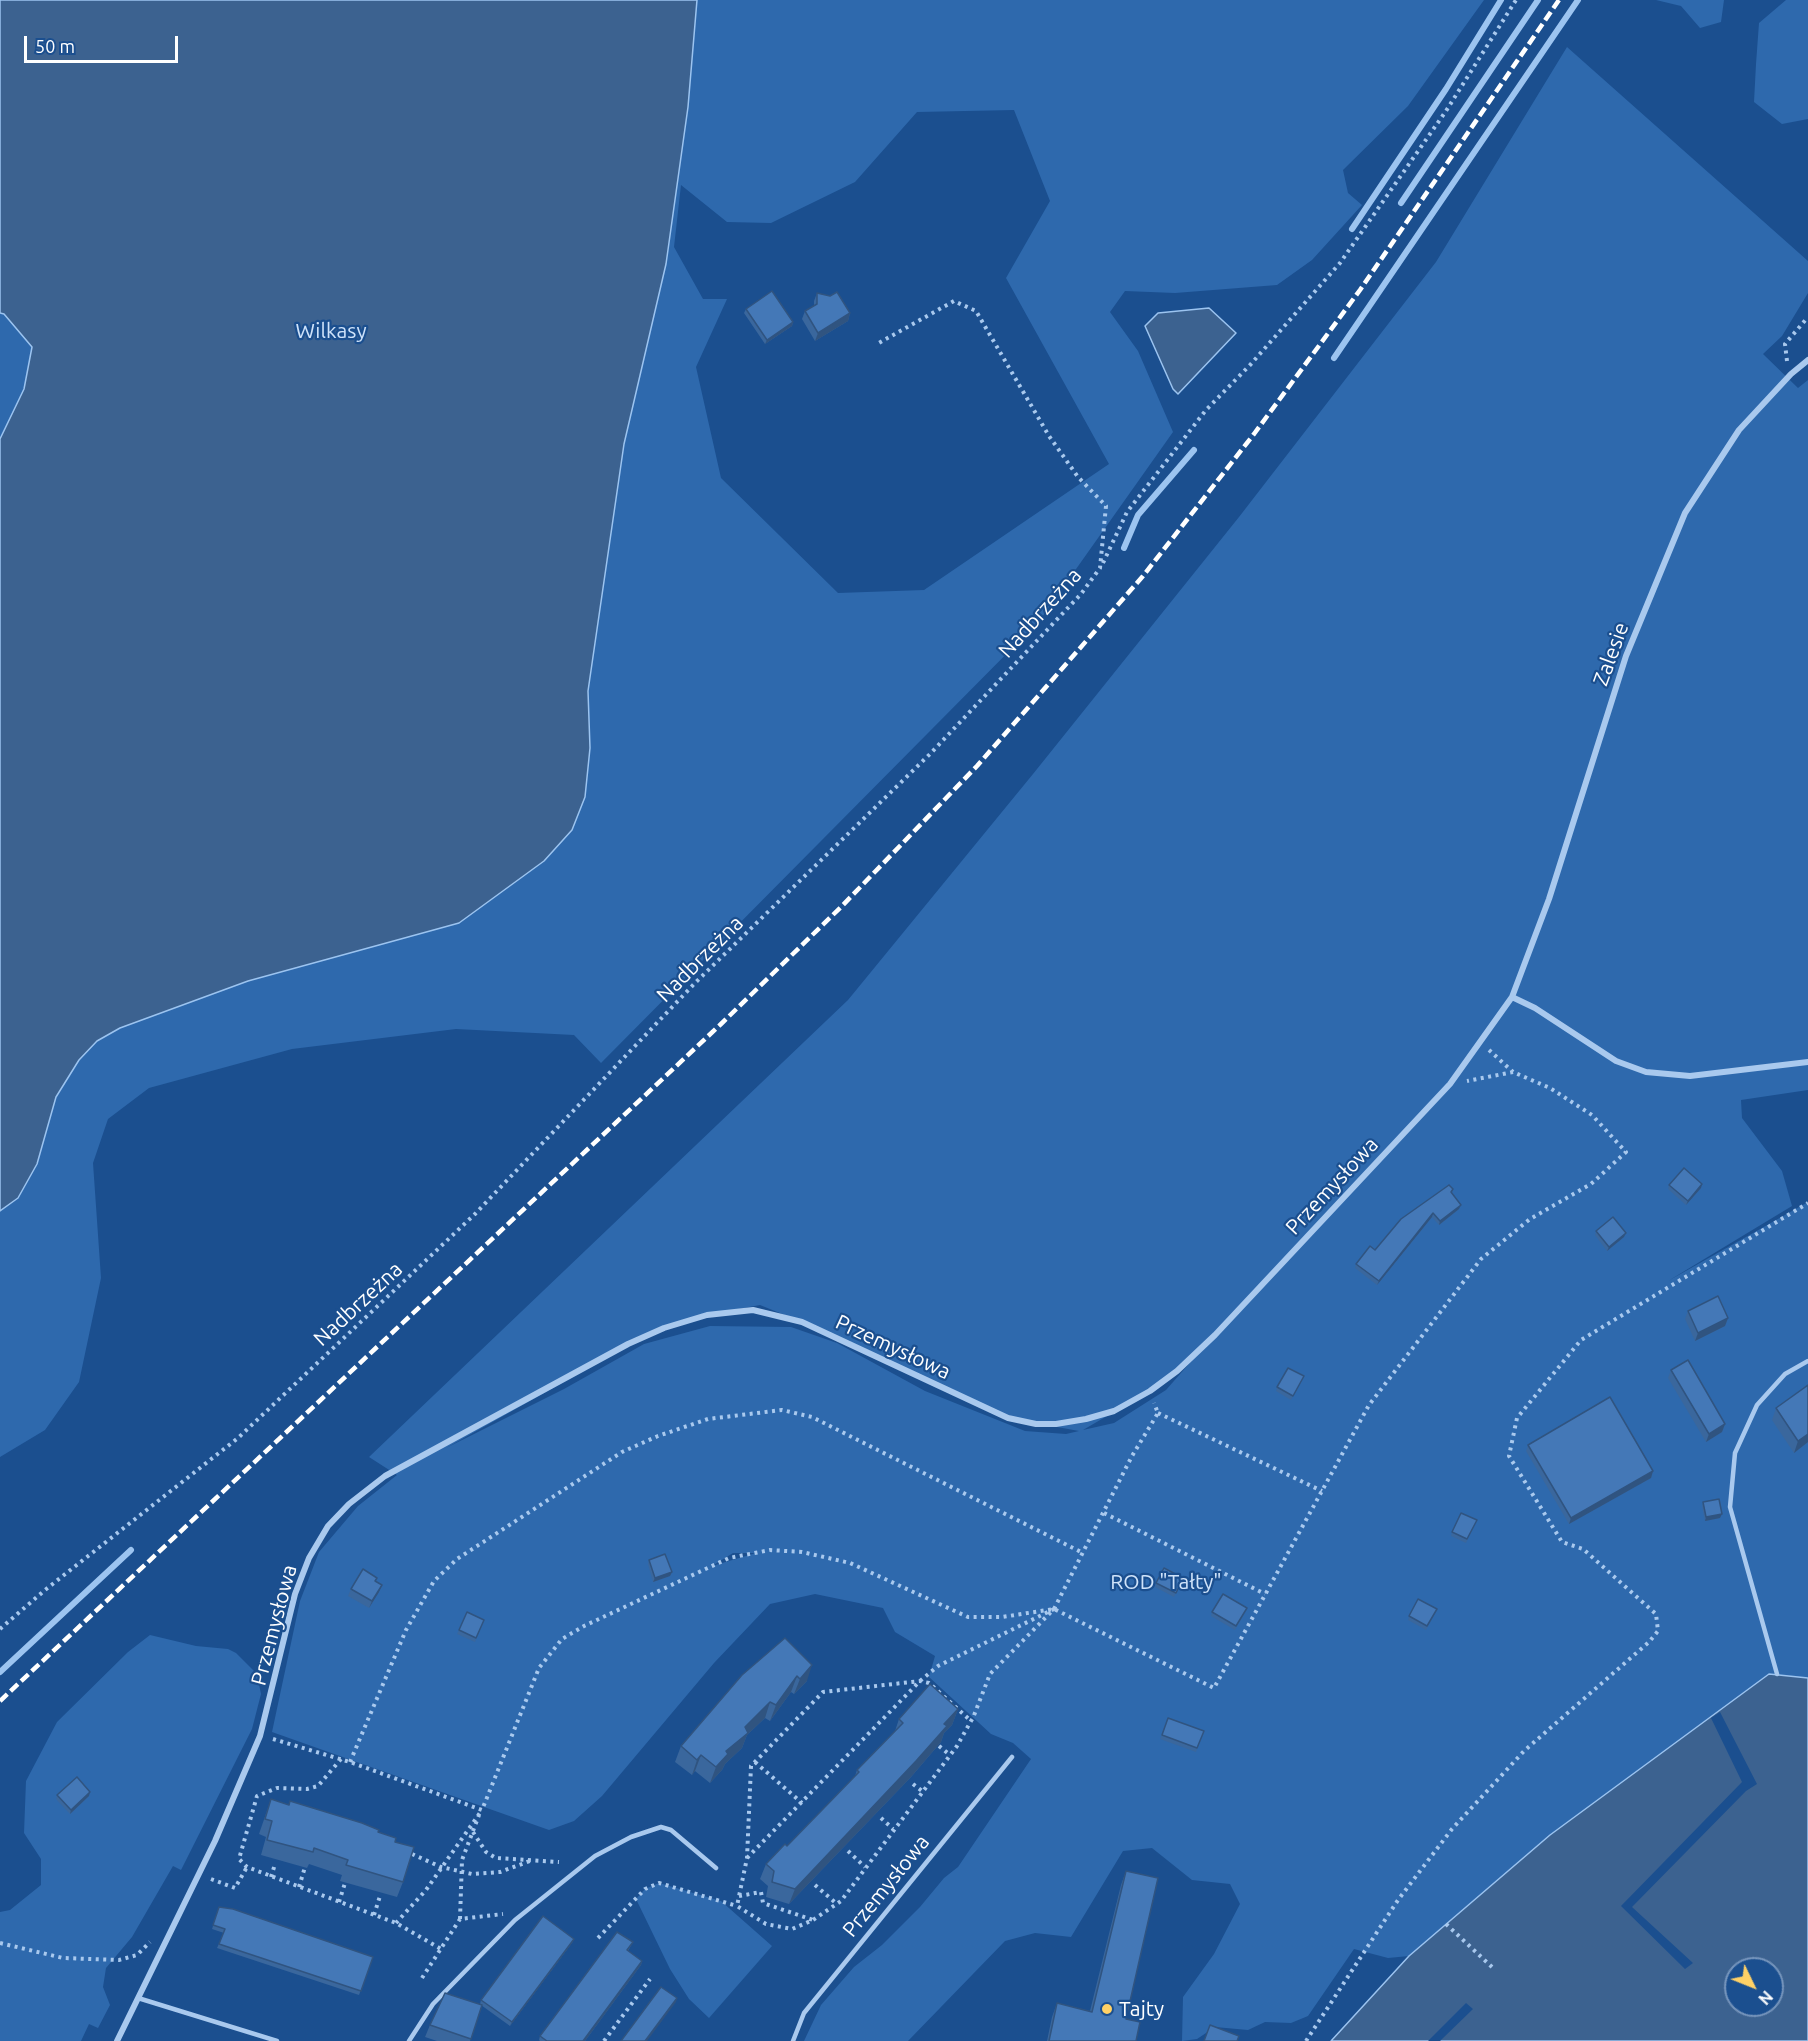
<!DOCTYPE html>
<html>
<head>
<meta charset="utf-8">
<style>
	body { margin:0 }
	#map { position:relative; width:1808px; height:2041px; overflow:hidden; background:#1b4f8f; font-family:Ubuntu,sans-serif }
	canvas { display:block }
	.north { position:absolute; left:1724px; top:1957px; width:60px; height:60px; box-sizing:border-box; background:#1b4f8f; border:2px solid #7695bc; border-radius:50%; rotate:133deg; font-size:16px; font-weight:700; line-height:24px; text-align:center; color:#fff }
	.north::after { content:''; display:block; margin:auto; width:21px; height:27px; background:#ffd166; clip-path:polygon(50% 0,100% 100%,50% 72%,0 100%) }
	.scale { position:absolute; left:24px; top:36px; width:154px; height:27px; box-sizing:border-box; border:3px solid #fff; border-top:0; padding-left:8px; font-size:18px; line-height:21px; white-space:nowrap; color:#fff; -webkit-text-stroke:4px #1b4f8f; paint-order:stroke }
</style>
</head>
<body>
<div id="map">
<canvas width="1808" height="2041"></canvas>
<div class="north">N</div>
<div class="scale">50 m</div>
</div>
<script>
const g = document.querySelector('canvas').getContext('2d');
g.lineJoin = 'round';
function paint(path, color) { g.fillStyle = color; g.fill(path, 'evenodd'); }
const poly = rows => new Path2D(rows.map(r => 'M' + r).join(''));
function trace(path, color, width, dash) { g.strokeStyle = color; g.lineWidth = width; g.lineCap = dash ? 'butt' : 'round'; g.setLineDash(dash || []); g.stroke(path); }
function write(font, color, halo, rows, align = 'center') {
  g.font = font + ' Ubuntu,sans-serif'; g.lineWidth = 4.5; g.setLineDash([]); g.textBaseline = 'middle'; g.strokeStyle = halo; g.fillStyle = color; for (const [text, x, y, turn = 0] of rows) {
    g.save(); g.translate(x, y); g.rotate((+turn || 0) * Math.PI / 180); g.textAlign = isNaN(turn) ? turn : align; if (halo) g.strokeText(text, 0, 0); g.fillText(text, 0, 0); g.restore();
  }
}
const green = poly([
	[0,0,1484,0,1408,106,1343,170,1348,193,1362,205,1312,260,1277,285,1175,293,1125,291,1110,312,1138,351,1173,432,1040,620,601,1063,574,1035,456,1029,292,1049,149,1088,108,1119,93,1163,101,1278,79,1382,45,1430,0,1457],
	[1014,110,1050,201,1006,278,1109,464,924,590,838,593,721,478,696,367,727,299,703,299,674,247,681,185,727,222,771,223,855,182,917,112],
	[1656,0,1724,0,1721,22,1700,28,1681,6],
	[1786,0,1808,0,1808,119,1782,124,1754,102,1756,64,1759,23],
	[1567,47,1808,261,1808,293,1782,336,1763,354,1798,388,1808,380,1808,1090,1741,1100,1742,1118,1782,1171,1792,1206,1668,1281,1808,1202,1808,1678,1769,1674,1550,1835,1409,1956,1388,1958,1354,1949,1308,2016,1291,2023,1265,2022,1248,2030,1215,2027,1197,2039,1182,2041,1183,1997,1214,1954,1240,1904,1230,1884,1192,1880,1152,1848,1123,1851,1071,1937,1035,1933,1005,1941,908,2041,804,2041,821,2005,854,1967,882,1945,920,1907,944,1878,958,1867,1031,1759,1013,1743,991,1734,929,1677,935,1656,895,1632,883,1608,815,1594,770,1604,714,1663,602,1796,574,1821,549,1830,272,1732,300,1601,319,1552,358,1506,397,1475,369,1457,848,1000,1033,774,1239,517,1436,262],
	[760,1305,802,1322,1008,1418,1079,1431,1066,1434,1025,1431,925,1391,837,1343,791,1327,710,1326,644,1344,564,1389,446,1448,648,1335,707,1315],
	[1210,1340,1166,1390,1114,1423,1083,1430,1150,1391],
	[733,1553,756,1553,712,1566],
	[150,1635,196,1646,228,1649,236,1653,257,1674,261,1694,252,1729,181,1870,173,1866,132,1937,106,1968,103,1987,110,2005,98,2028,89,2024,81,2041,0,2041,0,1912,10,1910,41,1885,41,1859,24,1833,26,1781,57,1722,128,1652],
	[659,1883,721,1901,772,1946,709,2018,689,1999,670,1969,636,1899,645,1889]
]);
const water = poly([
	[0,0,697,0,688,107,666,264,624,444,588,691,590,748,585,797,572,830,544,861,459,923,248,981,120,1028,97,1041,79,1060,56,1097,37,1164,18,1198,0,1211,0,439,24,389,32,347,4,314,0,313,0,0],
	[1209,308,1236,333,1178,394,1173,389,1145,326,1158,313,1209,308],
	[1769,1674,1808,1678,1808,2041,1331,2041,1409,1956,1550,1835,1769,1674],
	[1736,1969,1772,1969,1772,2005,1736,2005,1736,1969]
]);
const pier = poly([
	[1720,1712,1757,1784,1746,1791,1632,1907,1693,1963,1685,1969,1621,1906,1742,1782,1711,1718],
	[1466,2003,1473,2009,1440,2041,1428,2041]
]);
const stream = poly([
	[1401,203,1538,0],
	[1352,229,1446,89,1501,0],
	[1334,358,1578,0],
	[1124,548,1138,515,1194,450],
	[0,1672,131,1550]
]);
const path = poly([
	[1787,361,1785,344,1808,317],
	[1103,563,1127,512,1206,410,1251,364,1340,263,1446,111,1516,0],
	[1489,1050,1513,1072],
	[1158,1413,1322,1491],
	[1104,1513,1265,1594],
	[1054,1609,1132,1456,1158,1413,1154,1403],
	[0,1629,45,1590,238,1438,475,1214,696,982,930,754,1081,594,1100,568,1106,506,1078,477,1049,436,976,311,954,301,877,344],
	[273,1739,350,1762,482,1810,539,1668,562,1639,584,1626,729,1558,770,1550,802,1552,850,1563,968,1617,1002,1617,1054,1609,1214,1688,1369,1405,1481,1259,1530,1219,1591,1184,1626,1152,1592,1115,1550,1088,1513,1072,1467,1081],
	[939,1746,950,1755],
	[341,1759,318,1786,307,1789,277,1788,257,1796,239,1859,247,1867,396,1923,441,1949],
	[350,1762,406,1630,434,1581,457,1559,622,1452,658,1436,708,1419,782,1410,812,1417,1083,1553],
	[755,1762,802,1803],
	[913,1784,922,1791],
	[881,1818,893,1829],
	[473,1832,486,1852,496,1858,559,1862],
	[848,1851,865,1867],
	[412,1854,441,1867,472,1874,500,1872,530,1861],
	[747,1858,920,1681,938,1666,1054,1609,990,1674,973,1718,971,1721,957,1746,841,1901,813,1920,792,1929,766,1924,737,1906,747,1858,751,1766,823,1692,920,1681,929,1683,971,1721],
	[271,1877,275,1864],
	[211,1879,235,1888,247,1867],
	[815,1885,837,1904],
	[299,1887,305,1867],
	[739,1896,761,1892,763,1903,813,1920],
	[339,1902,345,1883],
	[374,1915,380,1896],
	[460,1919,462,1860,479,1815],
	[396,1923,426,1890,482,1810],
	[1446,1924,1493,1968],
	[598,1938,645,1889,659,1883,737,1906],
	[0,1943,63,1958,119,1960,137,1955,150,1942],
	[422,1978,460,1919,503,1914],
	[604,2041,650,1979],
	[1306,2041,1398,1900,1452,1829,1524,1751,1649,1642,1658,1631,1656,1614,1583,1549,1562,1542,1509,1456,1517,1418,1581,1340,1808,1203]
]);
const service = poly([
	[1777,1674,1730,1507,1735,1453,1757,1405,1785,1374,1808,1361],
	[138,1998,277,2041],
	[409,2041,433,2004,515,1920,595,1856,631,1837,661,1827,671,1830,716,1868],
	[793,2041,804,2013,1012,1757]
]);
const minor = poly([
	[1512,997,1535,1008,1616,1061,1646,1072,1690,1076,1808,1062],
	[117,2041,215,1841,260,1736,295,1594,309,1558,328,1526,349,1504,385,1476,628,1344,664,1328,707,1315,753,1310,802,1322,1008,1418,1036,1424,1056,1424,1086,1419,1114,1411,1150,1391,1177,1371,1215,1335,1450,1084,1512,997,1549,899,1626,656,1685,513,1739,430,1791,374,1808,360]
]);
const rail = poly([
	[0,1701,721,1024,842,906,977,766,1143,576,1254,434,1360,290,1559,0]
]);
const wall = poly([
	[817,293,850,313,848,321,815,341,802,319,805,311,814,306,814,301],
	[746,309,793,322,792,326,765,344,744,313],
	[1669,1185,1701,1188,1686,1205,1668,1189],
	[1453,1189,1452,1193,1459,1209,1439,1225,1432,1217,1377,1285,1355,1268,1356,1264],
	[1596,1231,1624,1237,1607,1251,1595,1235],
	[1688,1311,1728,1318,1725,1326,1695,1341,1685,1319],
	[1671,1370,1725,1424,1722,1432,1706,1442,1668,1378],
	[1302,1380,1291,1400,1276,1391,1277,1387],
	[1776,1408,1808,1442,1794,1453,1772,1420],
	[1528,1445,1653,1471,1651,1478,1569,1524,1526,1451],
	[1703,1502,1720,1518,1705,1521,1702,1506],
	[1475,1524,1466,1543,1451,1536,1452,1532],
	[649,1560,672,1572,670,1576,653,1582,648,1564],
	[1183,1578,1174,1597,1155,1587,1156,1583],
	[376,1582,379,1592,369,1608,348,1596,351,1589],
	[1212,1612,1245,1612,1235,1630,1211,1616],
	[1435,1613,1426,1630,1408,1620,1409,1616],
	[484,1620,475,1642,457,1634,459,1630],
	[785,1638,807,1681,794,1694,791,1692,770,1721,765,1718,747,1735,742,1748,725,1764,722,1770,710,1783,695,1771,692,1775,675,1762,681,1746],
	[958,1709,952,1725,944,1733,941,1742,911,1777,789,1904,766,1897,768,1886,760,1879,766,1864,787,1846,855,1776,857,1770,895,1731,899,1719],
	[1168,1718,1204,1731,1196,1752,1160,1739],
	[57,1795,89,1796,70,1814,56,1799],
	[271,1799,378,1833,395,1842,403,1882,397,1897,340,1881,342,1875,309,1864,307,1868,261,1855,266,1837,259,1834],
	[1126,1871,1126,2019,1136,2041,1047,2041,1052,2017,1057,2003,1090,2011,1121,1885],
	[219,1907,373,1957,359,1995,217,1948,224,1933,212,1929],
	[574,1939,572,1943,510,2026,481,2005,470,2041,437,2041,425,2037,430,2025,480,2004,481,2000],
	[633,1942,628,1951,642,1961,641,1965,585,2041,540,2041,539,2040,540,2036]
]);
const shadedWall = poly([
	[850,313,848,321,815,341,818,333],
	[793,322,792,326,765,344,767,340],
	[1702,1184,1701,1188,1686,1205,1688,1201],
	[1461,1205,1459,1209,1439,1225,1440,1221],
	[1433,1213,1432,1217,1377,1285,1379,1281],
	[1626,1233,1624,1237,1607,1251,1609,1247],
	[1728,1318,1725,1326,1695,1341,1698,1333],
	[1725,1424,1722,1432,1706,1442,1709,1434],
	[1808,1434,1808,1442,1794,1453,1798,1441],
	[1653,1471,1651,1478,1569,1524,1571,1518],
	[1722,1514,1720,1518,1705,1521,1706,1517],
	[672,1572,670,1576,653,1582,655,1578],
	[382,1585,379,1592,369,1608,372,1601],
	[812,1665,807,1681,794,1694,800,1679],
	[797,1676,791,1692,770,1721,776,1705],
	[770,1702,765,1718,747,1735,742,1748,725,1764,722,1770,710,1783,716,1767,726,1751,745,1727],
	[958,1709,952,1725,944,1733,941,1742,911,1777,789,1904,795,1889,944,1724],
	[701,1755,695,1771,692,1775,697,1760],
	[90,1792,89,1796,70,1814,71,1810],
	[574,1939,572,1943,510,2026,512,2022],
	[642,1961,641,1965,585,2041,583,2041],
	[677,1998,676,2002,647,2041,645,2041]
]);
const building = poly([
	[772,291,793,322,767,340,746,309,772,291],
	[837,292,850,313,818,333,805,311,817,304,817,293,830,296,837,292],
	[1684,1168,1702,1184,1688,1201,1669,1185,1684,1168],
	[1449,1185,1453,1189,1451,1192,1461,1205,1440,1221,1433,1213,1379,1281,1356,1264,1370,1246,1375,1250,1401,1219,1449,1185],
	[1613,1217,1626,1233,1609,1247,1596,1231,1613,1217],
	[1718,1296,1728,1318,1698,1333,1688,1311,1718,1296],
	[1688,1360,1725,1424,1709,1434,1671,1370,1688,1360],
	[1288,1368,1304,1376,1293,1396,1277,1387,1288,1368],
	[1808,1385,1808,1434,1798,1441,1776,1408,1808,1385],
	[1610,1397,1653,1471,1571,1518,1528,1445,1610,1397],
	[1719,1499,1722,1514,1706,1517,1703,1502,1719,1499],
	[1461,1513,1477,1520,1467,1539,1452,1532,1461,1513],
	[665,1554,672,1572,655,1578,649,1560,665,1554],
	[1164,1568,1183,1578,1176,1593,1156,1583,1164,1568],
	[363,1569,377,1578,375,1581,382,1585,372,1601,351,1589,363,1569],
	[1223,1594,1247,1608,1236,1626,1212,1612,1223,1594],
	[1418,1599,1437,1609,1427,1626,1409,1616,1418,1599],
	[467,1612,484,1620,476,1638,459,1630,467,1612],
	[785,1638,812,1665,800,1679,797,1676,776,1705,770,1702,745,1727,748,1733,726,1751,728,1754,716,1767,701,1755,697,1760,681,1746,742,1675,785,1638],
	[930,1684,958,1709,944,1724,947,1726,916,1761,795,1889,772,1882,774,1871,766,1864,785,1844,787,1846,859,1772,857,1770,903,1723,899,1719,930,1684],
	[1168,1718,1204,1731,1197,1748,1162,1735,1168,1718],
	[77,1777,90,1792,71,1810,57,1795,77,1777],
	[271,1799,289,1805,290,1801,362,1823,379,1830,378,1832,396,1838,395,1842,414,1847,403,1882,346,1865,348,1860,314,1848,313,1852,267,1840,272,1821,265,1819,271,1799],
	[1126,1871,1158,1878,1126,2019,1140,2022,1136,2041,1049,2041,1057,2003,1092,2012,1126,1871],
	[219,1907,233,1909,373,1957,361,1991,219,1944,225,1929,213,1925,219,1907],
	[543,1916,574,1939,512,2022,481,2000,543,1916],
	[617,1932,633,1942,627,1950,642,1961,583,2041,547,2041,540,2036,617,1932],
	[661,1987,677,1998,645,2041,621,2041,661,1987],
	[445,1993,482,2005,471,2039,430,2025,445,1993],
	[1210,2025,1239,2036,1237,2041,1204,2041,1210,2025]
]);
const markers = [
	[1107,2009,6,"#ffd166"]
];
const parkNames = [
	["Wilkasy",331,331],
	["ROD \"Tałty\"",1166,1582]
];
const streetNames = [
	["Nadbrzeżna",1040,613,-48],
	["Zalesie",1611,654,-70],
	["Nadbrzeżna",700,959,-45],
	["Przemysłowa",1332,1186,-47],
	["Nadbrzeżna",358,1304,-43],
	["Przemysłowa",893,1347,25],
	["Przemysłowa",274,1625,-75],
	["Przemysłowa",886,1886,-51]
];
const poiNames = [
	["Tajty",1119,2009]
];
paint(green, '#2e69ad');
paint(water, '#3c6290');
trace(water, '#9cc4f0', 1.5);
paint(pier, '#1b4f8f');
trace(stream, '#9cc4f0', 6);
trace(path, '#a9c9ee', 4, [3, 4.5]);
trace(service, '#a9c9ee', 4.5);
trace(minor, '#a9c9ee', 6);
trace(rail, '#fff', 4.5, [10, 4.5]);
paint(wall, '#3a679d');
paint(shadedWall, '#305480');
paint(building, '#4478b7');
trace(building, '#305480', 1.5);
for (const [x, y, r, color] of markers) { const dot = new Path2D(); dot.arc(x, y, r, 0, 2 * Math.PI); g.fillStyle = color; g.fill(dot); trace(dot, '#1b4f8f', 2); }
write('21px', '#cfe3fa', '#1b4f8f', parkNames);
write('21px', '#fff', '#1b4f8f', streetNames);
write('21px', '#fff', '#1b4f8f', poiNames, 'left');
</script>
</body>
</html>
